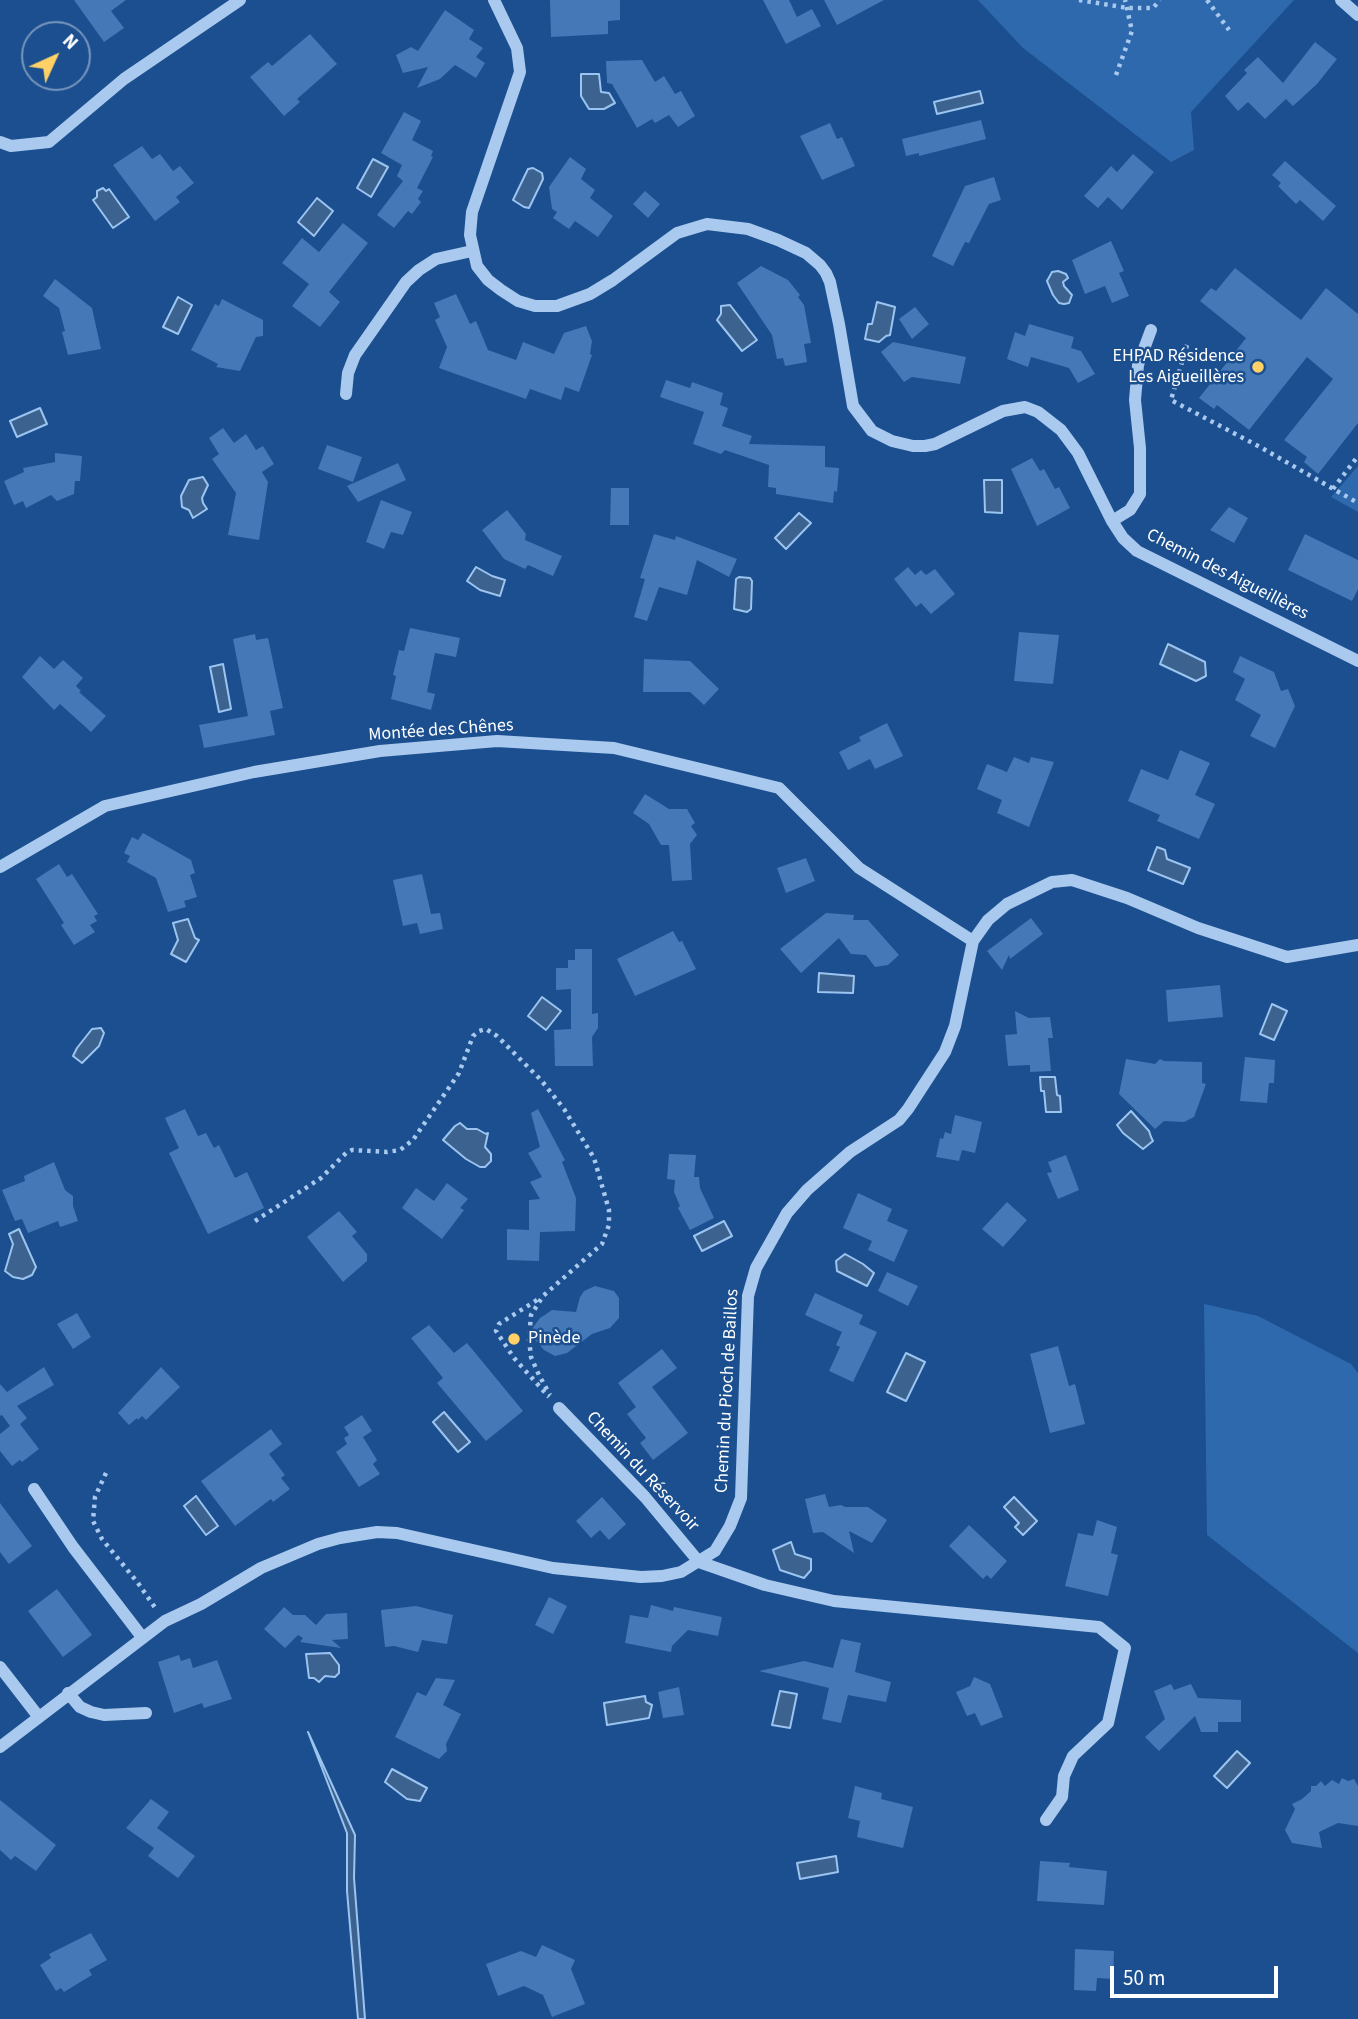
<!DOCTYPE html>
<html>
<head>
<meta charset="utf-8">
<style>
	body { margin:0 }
	#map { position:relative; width:1358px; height:2019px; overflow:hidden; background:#1b4f8f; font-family:"Source Sans 3",sans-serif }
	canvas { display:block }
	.north { position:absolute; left:21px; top:21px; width:70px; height:70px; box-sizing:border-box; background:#1b4f8f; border:2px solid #7695bc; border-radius:50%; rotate:45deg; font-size:19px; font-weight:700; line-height:28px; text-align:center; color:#fff }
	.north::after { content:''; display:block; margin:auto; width:24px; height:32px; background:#ffd166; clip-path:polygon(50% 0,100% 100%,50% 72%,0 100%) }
	.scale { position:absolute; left:1110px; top:1966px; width:168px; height:32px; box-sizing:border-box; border:4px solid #fff; border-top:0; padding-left:9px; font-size:21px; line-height:24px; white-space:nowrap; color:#fff; -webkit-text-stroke:5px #1b4f8f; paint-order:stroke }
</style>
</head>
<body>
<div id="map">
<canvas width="1358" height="2019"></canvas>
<div class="north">N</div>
<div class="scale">50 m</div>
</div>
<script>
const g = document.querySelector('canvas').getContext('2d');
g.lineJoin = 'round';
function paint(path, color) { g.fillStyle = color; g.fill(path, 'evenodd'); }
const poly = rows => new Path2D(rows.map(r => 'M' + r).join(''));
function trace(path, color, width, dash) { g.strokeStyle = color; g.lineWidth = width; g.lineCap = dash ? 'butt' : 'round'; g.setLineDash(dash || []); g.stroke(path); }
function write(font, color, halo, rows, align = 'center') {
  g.font = font + ' "Source Sans 3",sans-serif'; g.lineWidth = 5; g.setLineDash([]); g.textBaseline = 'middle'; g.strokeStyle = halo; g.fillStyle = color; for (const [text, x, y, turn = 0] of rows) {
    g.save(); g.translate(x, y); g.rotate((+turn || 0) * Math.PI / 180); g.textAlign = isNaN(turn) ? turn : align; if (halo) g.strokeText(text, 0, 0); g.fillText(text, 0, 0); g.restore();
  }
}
const green = poly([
	[978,0,1294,0,1191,112,1194,150,1171,162,1023,48],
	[1358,466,1358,512,1331,497],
	[1204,1304,1258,1316,1351,1364,1358,1373,1358,1653,1207,1535]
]);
const water = poly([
	[581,74,599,74,601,92,609,93,615,103,604,109,589,109,581,96,581,74],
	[980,91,983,103,937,114,934,102,980,91],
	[373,159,388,167,371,197,357,188,373,159],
	[533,168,542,173,543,179,529,208,524,207,513,200,528,169,533,168],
	[103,188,106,191,109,189,129,217,113,228,93,200,97,197,97,191,103,188],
	[317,198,333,211,314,236,298,222,317,198],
	[1058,271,1066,274,1068,278,1063,282,1064,286,1072,295,1069,303,1064,304,1059,303,1053,295,1047,281,1052,272,1058,271],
	[178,297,192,305,178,334,163,327,178,297],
	[877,302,895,307,890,335,886,336,879,342,865,339,868,324,872,324,877,302],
	[730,305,757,340,742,351,717,320,721,314,721,306,730,305],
	[40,408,47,424,17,437,10,421,40,408],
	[203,477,208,485,202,498,203,503,207,509,193,518,189,510,182,507,181,496,189,480,203,477],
	[984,480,1002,480,1002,513,985,512,984,480],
	[799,513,811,523,786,549,775,538,799,513],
	[476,567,492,576,505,580,500,596,480,590,467,581,476,567],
	[739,577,750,578,752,581,751,609,747,612,734,609,736,579,739,577],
	[1168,644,1205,662,1206,676,1196,681,1160,664,1168,644],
	[223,664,231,709,219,712,210,667,223,664],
	[1157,847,1165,850,1167,859,1190,868,1183,884,1148,870,1157,847],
	[188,919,195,938,199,940,186,962,171,954,178,940,173,923,188,919],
	[819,973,854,976,853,993,818,992,819,973],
	[542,997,561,1011,546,1030,528,1016,542,997],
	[1272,1004,1287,1011,1274,1040,1260,1034,1272,1004],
	[101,1028,104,1033,99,1046,82,1063,73,1056,77,1048,92,1029,101,1028],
	[1040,1077,1055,1077,1057,1095,1060,1096,1061,1112,1046,1112,1044,1091,1041,1091,1040,1077],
	[1131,1111,1149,1131,1151,1137,1153,1141,1143,1149,1123,1133,1117,1125,1131,1111],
	[460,1123,467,1129,477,1129,486,1134,488,1133,485,1147,491,1154,491,1161,485,1167,480,1167,466,1159,443,1140,455,1126,460,1123],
	[724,1221,732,1236,702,1251,694,1236,724,1221],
	[19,1229,36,1267,32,1275,23,1279,13,1277,5,1271,13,1244,9,1234,19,1229],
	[845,1254,863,1264,874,1273,867,1286,837,1271,836,1261,845,1254],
	[906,1353,925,1362,906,1401,887,1392,906,1353],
	[444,1412,470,1442,458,1452,433,1422,444,1412],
	[196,1496,218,1526,206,1535,184,1506,196,1496],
	[1014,1497,1037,1521,1023,1535,1015,1527,1019,1523,1004,1507,1014,1497],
	[791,1542,795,1554,811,1559,811,1570,804,1578,780,1570,773,1550,791,1542],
	[330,1653,339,1665,339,1673,335,1677,325,1676,319,1682,314,1678,309,1678,306,1654,330,1653],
	[780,1691,797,1694,790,1728,772,1725,780,1691],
	[645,1696,646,1702,652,1705,649,1718,607,1725,604,1703,645,1696],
	[308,1732,355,1835,354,1878,365,2019,358,2019,347,1891,347,1833,308,1732],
	[1237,1751,1250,1763,1227,1788,1214,1776,1237,1751],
	[392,1769,427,1788,420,1801,407,1799,385,1782,392,1769],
	[836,1856,838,1872,800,1879,797,1863,836,1856]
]);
const building = poly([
	[74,0,126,0,111,11,124,28,104,42],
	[550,0,620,0,620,20,608,21,608,34,551,37],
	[763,0,789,0,797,17,812,9,821,26,786,44],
	[824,0,884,0,837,25],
	[445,10,474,30,469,39,483,48,476,57,485,63,476,78,455,65,440,79,417,88,428,67,403,73,396,55,411,47,418,51],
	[310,34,337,64,297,99,300,102,284,116,250,77,268,62,272,66],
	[1315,42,1337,59,1317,84,1293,106,1286,99,1265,119,1248,102,1238,111,1225,96,1247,73,1244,70,1258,57,1283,83],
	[642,60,655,82,664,76,675,94,681,91,695,116,678,127,669,115,655,123,652,119,637,128,612,84,607,83,606,61],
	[404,112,421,121,412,140,433,151,431,156,433,157,417,188,423,191,418,199,421,202,412,214,408,211,394,228,377,215,403,181,397,176,402,165,381,153],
	[981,120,986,139,919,156,919,153,906,156,902,139],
	[830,123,837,139,842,137,855,166,822,180,800,136],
	[142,146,152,159,160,154,173,171,180,166,194,183,176,197,180,202,155,221,113,165],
	[1133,154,1154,172,1122,210,1108,197,1098,208,1084,196,1111,166,1117,172],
	[570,157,586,169,581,179,595,190,590,198,613,216,598,237,575,221,569,229,553,218,557,212,552,209,549,187],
	[1285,161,1336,206,1323,221,1300,200,1296,204,1278,186,1281,183,1272,175],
	[994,177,1001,200,989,204,969,243,965,242,953,266,932,256,965,186],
	[645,191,660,204,648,218,633,204],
	[343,223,368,243,329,292,340,302,320,327,292,306,309,284,282,263,302,238,319,252],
	[1111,241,1124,271,1119,273,1129,296,1112,303,1105,286,1085,294,1072,260],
	[761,266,788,280,800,295,798,297,804,305,811,343,804,344,807,362,785,366,783,358,777,359,772,335,737,283],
	[1235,268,1301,320,1326,288,1358,314,1358,423,1318,474,1304,462,1307,457,1284,440,1333,379,1307,357,1249,430,1217,405,1214,409,1199,398,1246,338,1200,301,1211,288,1216,291],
	[55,279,92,308,101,349,68,355,62,332,65,331,59,308,43,296],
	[456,294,470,324,476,321,488,350,516,360,523,342,554,354,564,333,586,326,592,341,590,354,592,355,579,392,565,387,561,400,530,389,526,399,439,368,447,347,435,320,440,317,434,303],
	[222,299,263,320,263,336,256,337,240,371,216,367,218,364,191,350,215,304,219,306],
	[915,307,929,324,912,339,899,319],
	[1029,324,1074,337,1071,348,1081,351,1095,374,1078,383,1069,368,1031,357,1028,367,1007,359,1015,332,1025,336],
	[893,342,966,357,960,384,912,377,904,382,881,352],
	[666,380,690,388,692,382,723,393,720,405,728,408,722,426,752,436,749,444,825,446,825,467,839,468,837,492,834,491,833,503,776,494,776,488,768,487,769,465,725,450,721,454,693,444,704,412,660,397],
	[223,428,234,443,246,434,256,450,263,446,274,464,262,472,268,482,259,540,228,535,236,493,212,459,219,454,209,438],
	[327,445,362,457,353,482,318,469],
	[55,453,82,456,80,481,75,481,74,494,57,501,51,495,26,508,23,501,14,505,4,481,24,472,23,468,55,462],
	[1032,458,1040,471,1044,469,1055,489,1059,487,1070,508,1037,526,1011,469],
	[398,463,406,480,358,502,347,486],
	[611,488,629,488,629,525,610,525],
	[381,500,412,512,403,535,391,532,384,549,366,542],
	[1229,507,1248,518,1234,543,1210,530],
	[507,510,526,534,525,540,562,556,553,576,528,565,525,569,504,559,482,530],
	[654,534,675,540,676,536,737,559,729,577,697,560,687,595,659,587,647,621,634,617,645,579,640,578],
	[1305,534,1358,560,1358,589,1352,601,1288,570],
	[908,567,915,575,921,570,926,575,935,569,955,594,931,614,921,603,916,607,894,579],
	[410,628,460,638,456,657,435,653,427,692,435,694,431,710,391,699,396,676,393,675,399,650,404,651],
	[1019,632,1059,635,1053,684,1014,681],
	[255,634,256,640,268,638,283,708,270,711,275,735,204,748,199,725,248,716,233,639],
	[40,656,54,669,63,660,83,678,76,686,81,691,79,692,106,716,91,732,60,704,54,710,22,677],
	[1240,656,1274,672,1281,691,1288,689,1295,706,1275,748,1250,736,1261,715,1235,700,1245,679,1233,672],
	[644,659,690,661,719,689,704,705,690,692,643,692],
	[887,723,903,756,875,769,870,759,848,770,839,752,861,741,859,737],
	[1180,750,1210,763,1195,795,1215,804,1199,839,1157,821,1160,815,1128,801,1141,769,1168,780],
	[1014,757,1029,763,1031,757,1054,762,1029,827,997,813,1002,800,977,789,987,764,1007,772],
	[645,794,669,809,687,809,695,823,691,826,697,835,690,844,692,880,672,881,669,845,661,845,649,824,633,813],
	[143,833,191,860,195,873,190,875,197,897,184,901,186,907,168,912,156,878,127,862,130,856,124,853,132,837,138,840],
	[806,858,815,881,786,893,777,868],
	[59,864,67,877,72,874,98,914,94,916,97,921,90,925,95,932,74,945,61,925,64,923,36,879],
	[422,874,431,914,440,913,443,929,420,934,417,923,403,926,393,880],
	[826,913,854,915,853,920,868,920,899,955,888,965,875,967,866,955,851,954,839,938,801,973,780,949],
	[1031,918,1043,934,1010,959,1009,955,1002,970,987,951],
	[673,931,679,942,682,941,696,969,635,996,617,959],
	[575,949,592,949,592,1014,598,1013,598,1028,592,1037,593,1066,555,1066,554,1030,571,1029,571,989,556,990,556,968,568,968,568,960,575,960],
	[1220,985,1223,1017,1168,1022,1166,990],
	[1015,1011,1029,1018,1050,1017,1053,1038,1048,1038,1051,1071,1030,1072,1030,1065,1008,1066,1005,1035,1017,1034],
	[1245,1057,1275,1060,1274,1083,1269,1083,1267,1103,1240,1101],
	[1126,1059,1155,1064,1160,1059,1164,1061,1202,1062,1202,1083,1206,1084,1194,1117,1184,1122,1164,1121,1155,1129,1119,1094],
	[185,1109,198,1136,206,1133,214,1148,219,1145,235,1178,247,1172,264,1208,208,1234,169,1153,179,1148,165,1118],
	[538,1109,565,1160,562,1162,576,1198,575,1231,540,1232,539,1261,507,1260,507,1229,529,1230,529,1200,540,1199,530,1182,542,1177,528,1153,540,1147,531,1113],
	[955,1115,982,1122,975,1153,962,1150,959,1161,936,1157,940,1138,943,1139,945,1132,951,1134],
	[669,1154,696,1155,694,1177,699,1177,700,1188,714,1218,690,1230,678,1208,680,1206,674,1192,675,1180,667,1179],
	[1066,1155,1079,1190,1058,1199,1047,1173,1052,1172,1048,1162],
	[54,1162,65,1190,73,1196,73,1206,78,1221,60,1227,58,1221,28,1233,22,1219,15,1221,2,1190,25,1181,24,1176],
	[447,1183,468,1199,460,1208,464,1210,442,1239,402,1208,416,1188,434,1201],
	[858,1193,892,1209,887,1221,908,1230,894,1262,868,1250,872,1241,843,1228],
	[1007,1202,1027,1220,1003,1247,982,1229],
	[339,1211,357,1232,352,1236,367,1254,367,1261,343,1282,307,1237],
	[887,1272,918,1286,908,1306,878,1291],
	[595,1286,614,1291,619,1298,619,1318,610,1328,592,1334,567,1353,555,1356,544,1350,529,1333,540,1318,552,1310,576,1312,580,1297,584,1291],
	[815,1293,863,1315,859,1324,877,1332,853,1382,829,1371,840,1347,836,1345,842,1332,805,1315],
	[77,1313,91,1337,73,1349,57,1324],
	[429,1325,454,1353,467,1343,523,1411,486,1441,437,1383,443,1378,411,1338],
	[1058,1346,1069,1386,1075,1384,1085,1424,1050,1433,1030,1354],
	[662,1349,677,1368,652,1387,688,1433,653,1460,640,1443,646,1438,627,1414,636,1407,618,1383],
	[44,1367,54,1385,17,1406,27,1418,20,1424,39,1449,22,1462,20,1460,12,1466,0,1451,0,1434,10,1426,2,1415,0,1416,0,1384,7,1392],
	[161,1367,180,1387,146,1420,142,1416,138,1420,137,1418,129,1425,118,1413],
	[362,1415,372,1431,363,1437,377,1460,373,1464,380,1474,359,1487,336,1452,347,1444,344,1438,349,1435,344,1427],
	[271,1429,282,1444,269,1454,285,1475,281,1478,290,1489,273,1502,271,1499,235,1526,201,1481],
	[825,1494,829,1507,841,1505,845,1507,868,1507,887,1520,872,1543,849,1531,854,1553,823,1532,813,1533,805,1499],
	[602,1497,626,1524,609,1540,600,1530,591,1538,576,1521],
	[0,1503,32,1546,9,1564,0,1552],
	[1097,1520,1117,1527,1111,1553,1118,1555,1108,1596,1065,1586,1078,1533,1093,1536],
	[969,1525,1007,1561,991,1579,987,1575,983,1579,949,1546],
	[57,1589,92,1635,63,1657,28,1611],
	[549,1597,567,1606,553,1634,535,1625],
	[651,1605,673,1611,674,1607,722,1617,718,1636,688,1630,672,1646,671,1652,625,1643,630,1615,648,1618],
	[416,1606,453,1615,447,1644,422,1640,418,1652,394,1646,385,1647,381,1610],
	[284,1607,293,1615,305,1615,316,1625,326,1614,347,1613,348,1639,332,1640,341,1648,300,1642,303,1638,298,1635,285,1648,264,1629],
	[841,1639,861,1643,855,1672,891,1682,886,1702,848,1695,841,1723,822,1719,829,1688,759,1671,804,1661,833,1668],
	[179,1655,181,1661,190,1658,193,1668,217,1660,232,1699,204,1708,202,1703,174,1713,158,1662],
	[974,1677,990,1684,1003,1717,981,1726,975,1713,967,1716,956,1692,970,1686],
	[436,1678,455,1680,443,1705,461,1714,446,1744,447,1751,439,1759,395,1737,417,1692,426,1696],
	[1171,1684,1174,1690,1191,1684,1198,1698,1241,1700,1241,1722,1218,1722,1218,1732,1201,1732,1195,1716,1159,1751,1145,1737,1165,1719,1154,1691],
	[679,1687,684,1715,663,1718,658,1692],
	[1342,1778,1348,1781,1354,1779,1358,1786,1358,1826,1338,1823,1319,1832,1322,1848,1292,1843,1285,1830,1295,1809,1292,1804,1302,1799,1311,1791,1311,1786,1316,1786,1321,1781,1325,1786,1332,1780,1339,1784],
	[855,1786,882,1793,881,1799,913,1807,903,1848,857,1837,860,1821,848,1818],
	[151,1799,169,1812,157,1828,195,1856,178,1878,148,1856,154,1848,126,1828],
	[0,1800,56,1845,36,1871,15,1856,11,1860,0,1850],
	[1040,1861,1070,1863,1069,1867,1107,1871,1104,1905,1037,1901],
	[91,1933,107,1960,89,1970,92,1975,64,1992,61,1988,56,1991,40,1965,51,1958,49,1954],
	[542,1945,575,1960,571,1969,585,2004,552,2017,543,1995,524,1986,498,1996,486,1964,521,1951,536,1957],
	[1075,1949,1114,1951,1113,1979,1097,1978,1096,1991,1074,1990]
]);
const path = poly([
	[1079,0,1128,8,1153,8,1160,0],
	[1207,0,1229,30],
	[1116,75,1132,31,1125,0],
	[1187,345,1171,400,1260,447,1358,503],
	[1333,489,1358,456],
	[255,1221,321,1178,346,1153,352,1150,387,1152,400,1150,413,1140,459,1073,473,1036,479,1031,486,1029,497,1036,541,1080,564,1109,594,1158,609,1210,609,1225,602,1244,543,1296,531,1315,529,1339,531,1357,539,1375,550,1395],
	[537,1300,499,1324,496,1331,514,1358,549,1397],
	[106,1473,95,1497,93,1521,102,1539,138,1583,156,1609]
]);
const minor = poly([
	[494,0,517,48,520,72,472,212,470,235,477,266,488,280,501,290,518,301,535,306,557,306,590,294,613,280,677,233,707,224,748,229,778,240,806,253,820,265,826,273,830,282,839,324,853,406,872,431,892,441,913,446,925,446,935,444,1003,411,1025,407,1038,412,1061,430,1078,453,1112,521,1123,538,1137,551,1358,661],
	[1341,0,1358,15],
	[0,142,11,146,49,142,124,79,240,0],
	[346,394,348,373,355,355,406,282,419,270,436,259,472,251],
	[1112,521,1130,510,1140,494,1140,448,1135,400,1138,365,1151,330],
	[0,867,105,806,254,772,380,751,497,741,614,748,779,788,859,868,973,941],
	[559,1408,645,1497,699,1562,765,1585,834,1601,1099,1627,1125,1648,1108,1723,1073,1756,1064,1776,1062,1797,1046,1820],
	[34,1489,73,1547,142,1637],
	[0,1667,38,1716],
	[68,1693,80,1707,91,1712,104,1715,146,1713],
	[0,1747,165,1621,201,1604,261,1568,318,1544,340,1538,377,1532,397,1533,553,1568,641,1577,662,1576,681,1572,715,1551,730,1526,741,1498,748,1296,756,1268,787,1213,807,1190,850,1152,899,1120,908,1109,945,1052,955,1026,973,941,988,920,1007,904,1052,882,1072,880,1127,898,1198,928,1287,957,1358,945]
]);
const markers = [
	[1258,367,7,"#ffd166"],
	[514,1339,7,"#ffd166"]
];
const poiNames = [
	["EHPAD Résidence",1244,357],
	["Les Aigueillères",1244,378],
	["Pinède",528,1339,"left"]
];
const streetNames = [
	["Chemin des Aigueillères",1227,575,27],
	["Montée des Chênes",441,731,-4],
	["Chemin du Pioch de Baillos",728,1391,-87],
	["Chemin du Réservoir",642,1472,47]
];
paint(green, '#2e69ad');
paint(water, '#3c6290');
trace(water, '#9cc4f0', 2);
paint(building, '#4478b7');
trace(path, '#a9c9ee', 4.5, [3.5, 5]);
trace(minor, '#a9c9ee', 12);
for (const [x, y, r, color] of markers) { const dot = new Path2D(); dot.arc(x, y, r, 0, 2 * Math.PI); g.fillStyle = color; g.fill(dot); trace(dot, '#1b4f8f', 2.5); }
write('18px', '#fff', '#1b4f8f', poiNames, 'right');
write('18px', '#fff', '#1b4f8f', streetNames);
</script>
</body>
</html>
